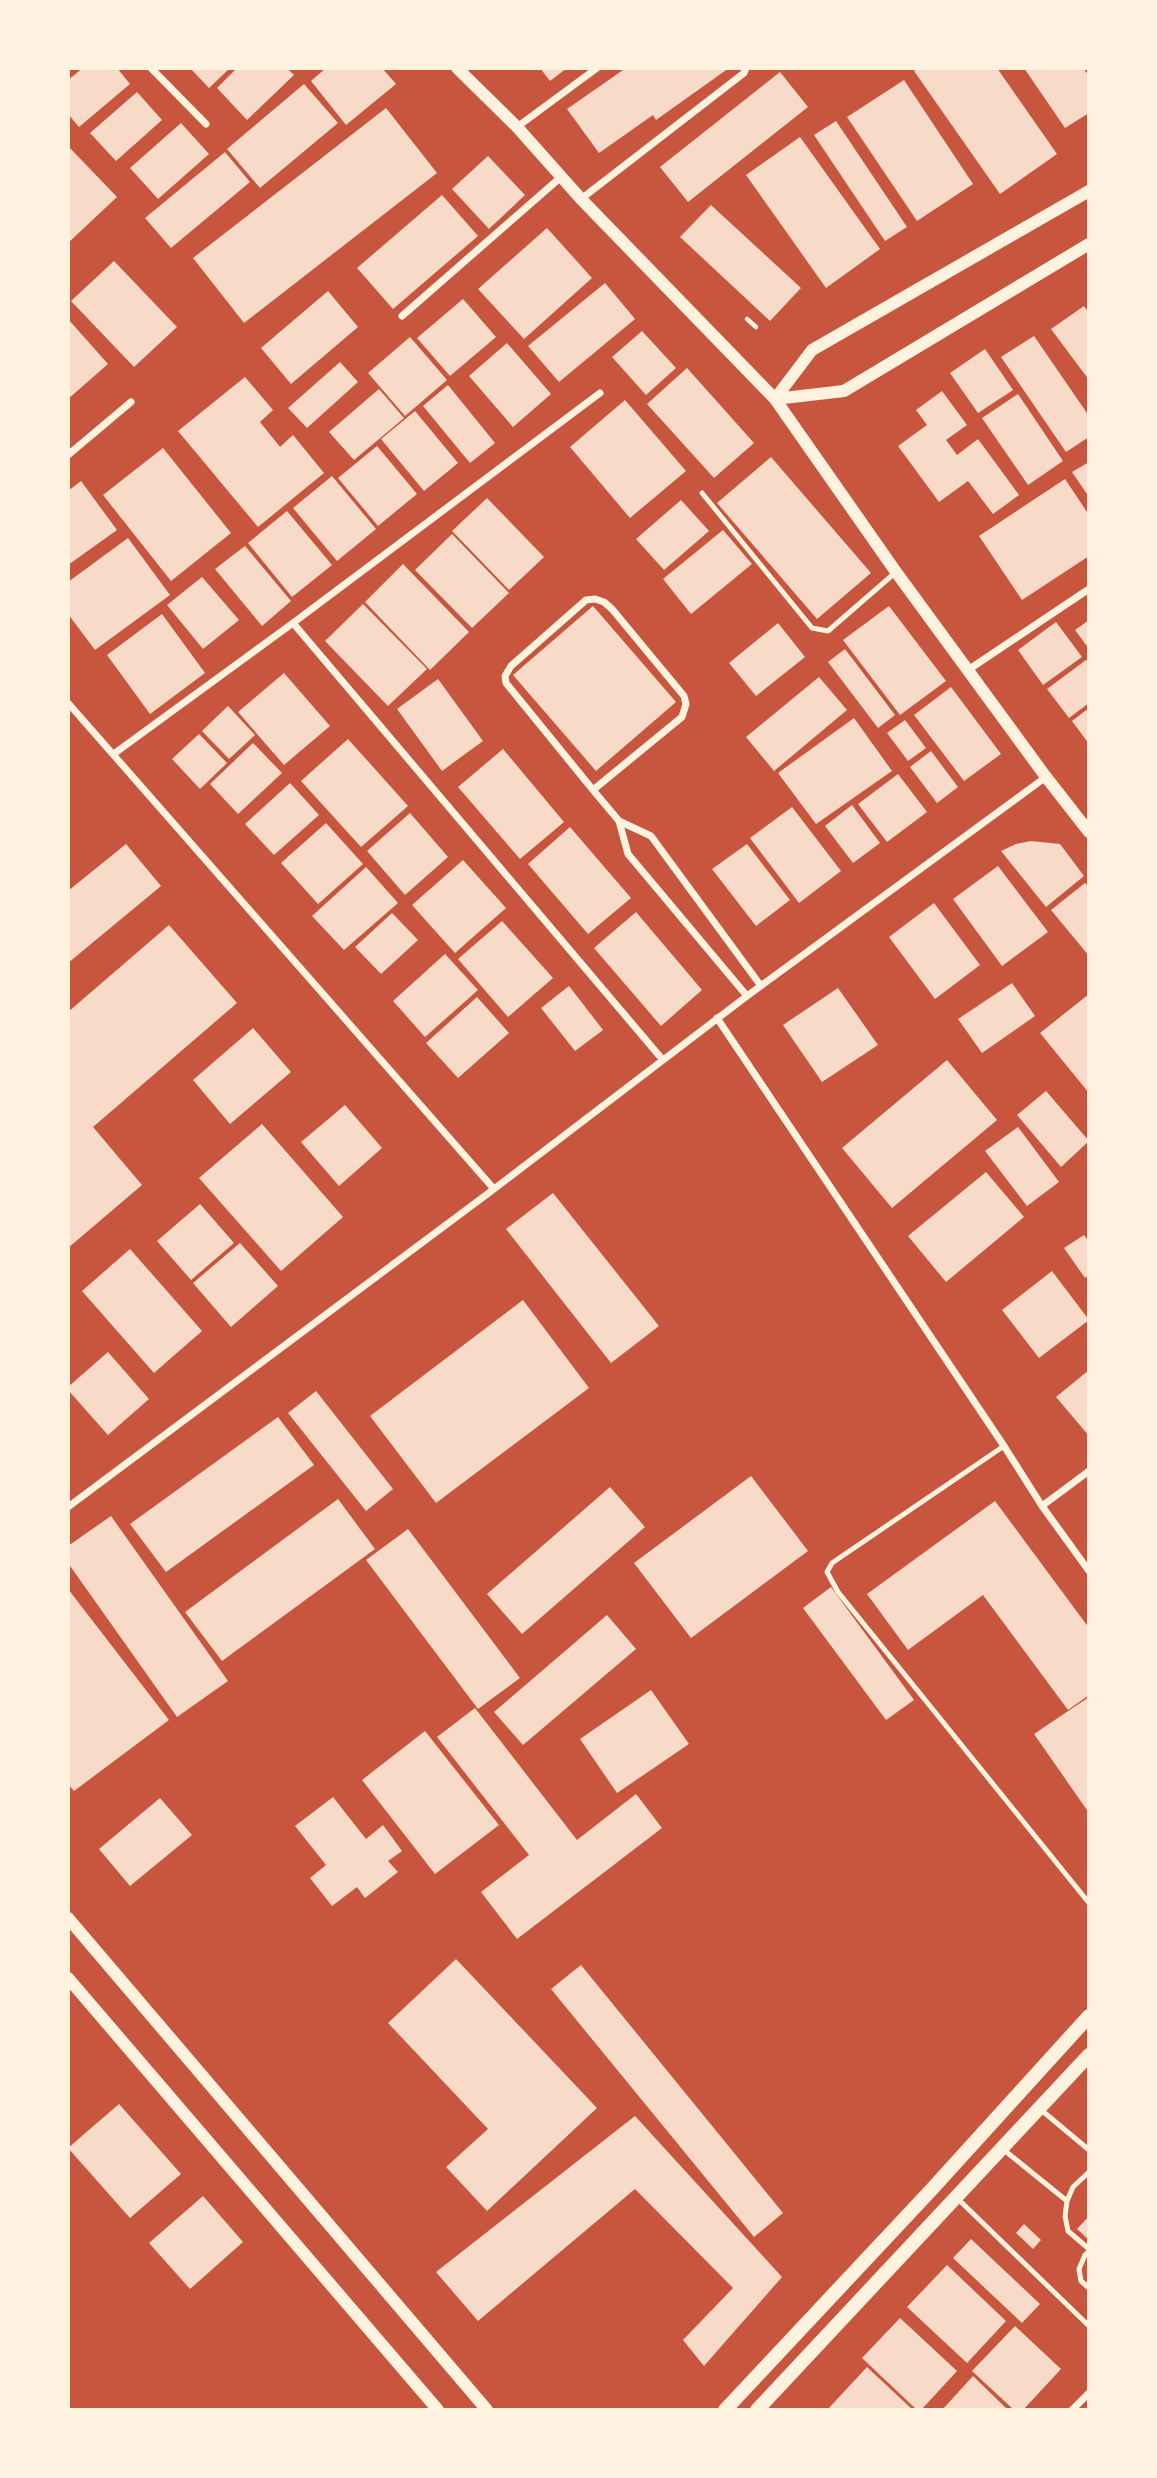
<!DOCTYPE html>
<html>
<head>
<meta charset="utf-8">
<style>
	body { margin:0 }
	#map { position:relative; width:1157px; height:2478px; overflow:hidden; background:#c8553d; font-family:"PT Sans",sans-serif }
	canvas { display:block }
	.frame { position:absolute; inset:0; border:70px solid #fff3e0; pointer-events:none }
</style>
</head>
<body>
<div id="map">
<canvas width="1157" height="2478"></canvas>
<div class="frame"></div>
</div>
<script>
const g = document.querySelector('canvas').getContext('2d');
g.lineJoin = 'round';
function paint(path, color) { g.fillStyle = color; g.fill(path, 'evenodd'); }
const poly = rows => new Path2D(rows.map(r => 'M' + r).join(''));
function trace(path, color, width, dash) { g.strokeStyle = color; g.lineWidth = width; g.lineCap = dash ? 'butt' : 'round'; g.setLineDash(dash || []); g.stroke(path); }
const building = poly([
	[83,68,117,68,130,84,79,127,68,114,68,80],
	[190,68,230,68,209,88],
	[237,68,287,68,294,75,247,120,217,88],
	[326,68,382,68,396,84,346,125,311,81],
	[540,68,567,68,550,81],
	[626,68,729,68,656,120,653,115,599,153,567,109],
	[917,68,997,68,1057,154,1000,194,914,71],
	[1024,68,1083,68,1089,76,1089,113,1065,128],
	[780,72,808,107,688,202,660,167],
	[904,80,973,184,917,221,847,117],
	[304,84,338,123,260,188,227,149],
	[137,92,162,120,116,161,90,133],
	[386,108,437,173,244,323,193,258],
	[836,121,907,227,885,241,814,135],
	[181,123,209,154,158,199,130,168],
	[800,137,880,249,826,288,746,175],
	[68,146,117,197,68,243],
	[225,152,250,182,171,248,145,218],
	[488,156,525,195,489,229,452,189],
	[442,195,478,236,393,309,357,268],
	[711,205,801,288,770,321,680,237],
	[547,228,592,278,524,339,478,289],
	[114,261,177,327,134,367,71,301],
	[605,283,635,319,559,382,528,346],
	[328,291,358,327,291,384,261,348],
	[463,299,496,337,450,376,417,338],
	[1084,306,1089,313,1089,380,1051,329],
	[68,319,108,364,68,399],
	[642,331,676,368,646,395,612,357],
	[1034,336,1089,416,1089,437,1066,452,1001,357],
	[410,337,447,380,405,416,368,373],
	[507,343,551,394,513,427,469,376],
	[985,349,1013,390,978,413,950,373],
	[340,362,358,382,307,428,288,408],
	[687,368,754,443,714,478,647,404],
	[245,377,273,410,260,422,280,447,293,435,324,473,258,527,178,431],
	[448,385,495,443,470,463,423,406],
	[379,389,404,418,354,460,329,432],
	[942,391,967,425,946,440,957,455,978,439,1019,495,993,514,968,481,939,502,898,446,927,425,916,410],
	[1018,394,1063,461,1028,485,982,418],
	[625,400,686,471,630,518,570,447],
	[415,411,458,463,424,491,381,439],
	[377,446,417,494,378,526,338,478],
	[163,448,231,533,171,581,103,495],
	[771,457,871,573,817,619,717,503],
	[1089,462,1089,497,1072,472],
	[332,476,376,529,337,561,293,508],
	[1065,479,1089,515,1089,556,1022,600,979,536],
	[81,481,117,530,68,565,68,491],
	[487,498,544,557,509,590,452,531],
	[681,500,709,531,664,570,636,539],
	[287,511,332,565,292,597,248,543],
	[723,530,752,564,691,614,663,579],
	[452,534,509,593,472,628,415,570],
	[128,538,170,595,95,650,68,614,68,582],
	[245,546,291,601,262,626,215,569],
	[403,564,469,632,430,670,365,602],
	[202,577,239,620,203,649,167,605],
	[363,604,427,669,388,706,325,641],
	[593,606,676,702,596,771,513,675],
	[889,606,946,681,900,715,843,640],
	[162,614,205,673,150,714,107,655],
	[1089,620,1089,649,1075,630],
	[1056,622,1082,657,1043,685,1018,650],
	[778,623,805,657,756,696,729,663],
	[845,649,895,715,878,728,828,662],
	[1086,660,1089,663,1089,703,1069,718,1047,689],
	[284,673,330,726,284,765,238,712],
	[819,677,847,710,774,771,746,737],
	[438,679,483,741,442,771,397,709],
	[951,687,1001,754,964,781,914,715],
	[228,706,255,735,229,759,202,731],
	[1089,708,1089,744,1072,721],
	[854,718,892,771,816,824,778,773],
	[905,720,926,748,908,761,887,733],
	[199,734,227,763,200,789,172,759],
	[348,739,408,806,361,847,301,781],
	[253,743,282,773,238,814,210,784],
	[503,749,564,822,520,859,458,787],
	[931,751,958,787,937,803,910,767],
	[898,774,927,812,887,842,858,804],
	[290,783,319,815,274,855,245,824],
	[852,805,880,843,853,863,825,826],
	[792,807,841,871,799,903,750,838],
	[410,813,448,857,405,895,367,851],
	[326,823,363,864,318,904,281,863],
	[570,827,631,898,588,934,528,864],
	[1031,841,1060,844,1084,876,1046,907,1001,851,1016,844],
	[126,844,161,886,68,963,68,891],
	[747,844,790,900,756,926,712,869],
	[463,860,506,908,455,953,412,905],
	[998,866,1048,932,1002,966,953,899],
	[366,867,398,903,344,950,312,916],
	[1085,883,1089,887,1089,956,1051,910],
	[934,903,980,965,935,999,889,937],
	[636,912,702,990,661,1026,594,948],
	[392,913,418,940,381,974,355,947],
	[502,921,553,978,508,1017,458,959],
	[169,925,237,1003,93,1127,142,1185,68,1248,68,1012],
	[445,954,478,990,425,1037,393,1001],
	[1012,983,1035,1016,982,1053,958,1019],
	[569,986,603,1030,575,1051,541,1008],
	[838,988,878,1045,822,1082,783,1025],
	[1089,994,1089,1093,1040,1033],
	[477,997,509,1033,458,1078,426,1043],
	[253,1028,291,1072,230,1124,193,1080],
	[947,1060,997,1120,892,1208,842,1148],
	[1046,1091,1089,1141,1061,1167,1017,1115],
	[345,1105,382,1148,339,1186,301,1142],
	[262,1124,343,1217,281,1271,199,1178],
	[1018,1127,1059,1182,1027,1206,985,1151],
	[986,1172,1024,1217,946,1282,908,1236],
	[553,1193,659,1326,611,1363,506,1229],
	[200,1204,234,1243,191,1280,157,1241],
	[1084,1235,1089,1242,1089,1275,1085,1278,1064,1248],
	[240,1243,278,1286,231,1327,193,1283],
	[130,1249,202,1331,154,1373,82,1291],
	[1052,1271,1089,1320,1039,1358,1002,1310],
	[523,1300,589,1388,436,1503,370,1416],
	[108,1352,149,1399,108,1435,68,1390,68,1387],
	[1089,1370,1089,1436,1056,1397],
	[316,1391,393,1489,366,1511,288,1413],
	[278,1417,314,1465,166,1572,130,1524],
	[751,1476,808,1551,691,1638,634,1563],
	[610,1487,645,1527,522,1634,487,1594],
	[338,1499,375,1549,222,1661,185,1612],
	[995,1501,1089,1628,1089,1695,1068,1710,983,1595,908,1650,867,1594],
	[111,1516,228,1681,177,1717,68,1563,68,1546],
	[408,1529,520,1678,478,1709,366,1560],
	[831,1587,914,1700,886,1720,803,1608],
	[68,1589,169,1720,74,1791,68,1784],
	[607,1615,636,1649,523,1745,494,1712],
	[651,1690,689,1744,617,1793,580,1739],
	[1089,1697,1089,1813,1034,1734],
	[475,1708,577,1840,636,1794,662,1828,517,1939,481,1892,529,1855,437,1737],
	[425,1731,499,1825,435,1874,362,1780],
	[333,1797,366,1839,383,1825,402,1851,388,1861,398,1872,365,1898,357,1887,332,1906,310,1878,326,1865,295,1826],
	[160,1798,192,1835,130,1886,99,1849],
	[456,1959,597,2108,487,2211,446,2167,488,2129,388,2023],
	[581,1965,783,2213,754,2237,551,1989],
	[119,2104,181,2174,130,2218,68,2148],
	[635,2116,782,2277,704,2366,683,2340,733,2288,635,2189,478,2321,436,2272],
	[203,2196,243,2242,190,2289,149,2243],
	[1089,2216,1089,2240,1077,2229],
	[1024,2224,1041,2240,1033,2249,1016,2233],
	[971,2239,1040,2304,1022,2323,953,2258],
	[947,2265,1006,2321,967,2363,907,2307],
	[900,2318,957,2371,921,2410,917,2410,862,2358],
	[1015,2326,1061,2369,1023,2410,1014,2410,972,2371],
	[867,2367,913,2410,827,2410],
	[973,2376,1008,2410,942,2410]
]);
const path = poly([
	[747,319,756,327]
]);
const service = poly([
	[702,493,812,628,828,631,896,572],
	[1004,1446,832,1563,827,1572,838,1592,1089,1903],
	[1040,2109,1089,2150],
	[1004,2150,1067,2201],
	[1089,2172,1073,2187,1067,2201,1065,2216,1068,2231,1089,2249],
	[958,2199,1089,2326],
	[1089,2251,1085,2255,1079,2269,1081,2281,1089,2288]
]);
const minor = poly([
	[151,68,206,124],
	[517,127,597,68],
	[581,199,744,73,746,68],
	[402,316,561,177],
	[68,455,131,402],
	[293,623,662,1059],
	[968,670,1089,589],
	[68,703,494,1189],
	[115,753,293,623,600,393],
	[593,790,506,683,505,676,511,666,586,600,595,599,604,602,612,609,684,696,686,704,682,717,593,790,619,821,651,836,761,986],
	[619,821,628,854,747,996],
	[717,1018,1004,1446,1042,1506,1089,1571],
	[1042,1506,1089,1471],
	[68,1507,494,1189,747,996,1046,777],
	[1072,2410,1089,2393]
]);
const tertiary = poly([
	[457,68,517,127,581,199,775,399,896,572,1046,777,1089,832],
	[775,399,812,350,1089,191],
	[775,399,844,391,1089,244],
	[68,1918,487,2410],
	[68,1978,438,2410]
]);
const secondary = poly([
	[725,2410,932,2189,1089,2016],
	[757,2410,1089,2055]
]);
paint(building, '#f7dbc8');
trace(path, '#fff3e0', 4.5);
trace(service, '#fff3e0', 5);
trace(minor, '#fff3e0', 7);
trace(tertiary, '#fff3e0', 12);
trace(secondary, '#fff3e0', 14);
</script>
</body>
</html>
